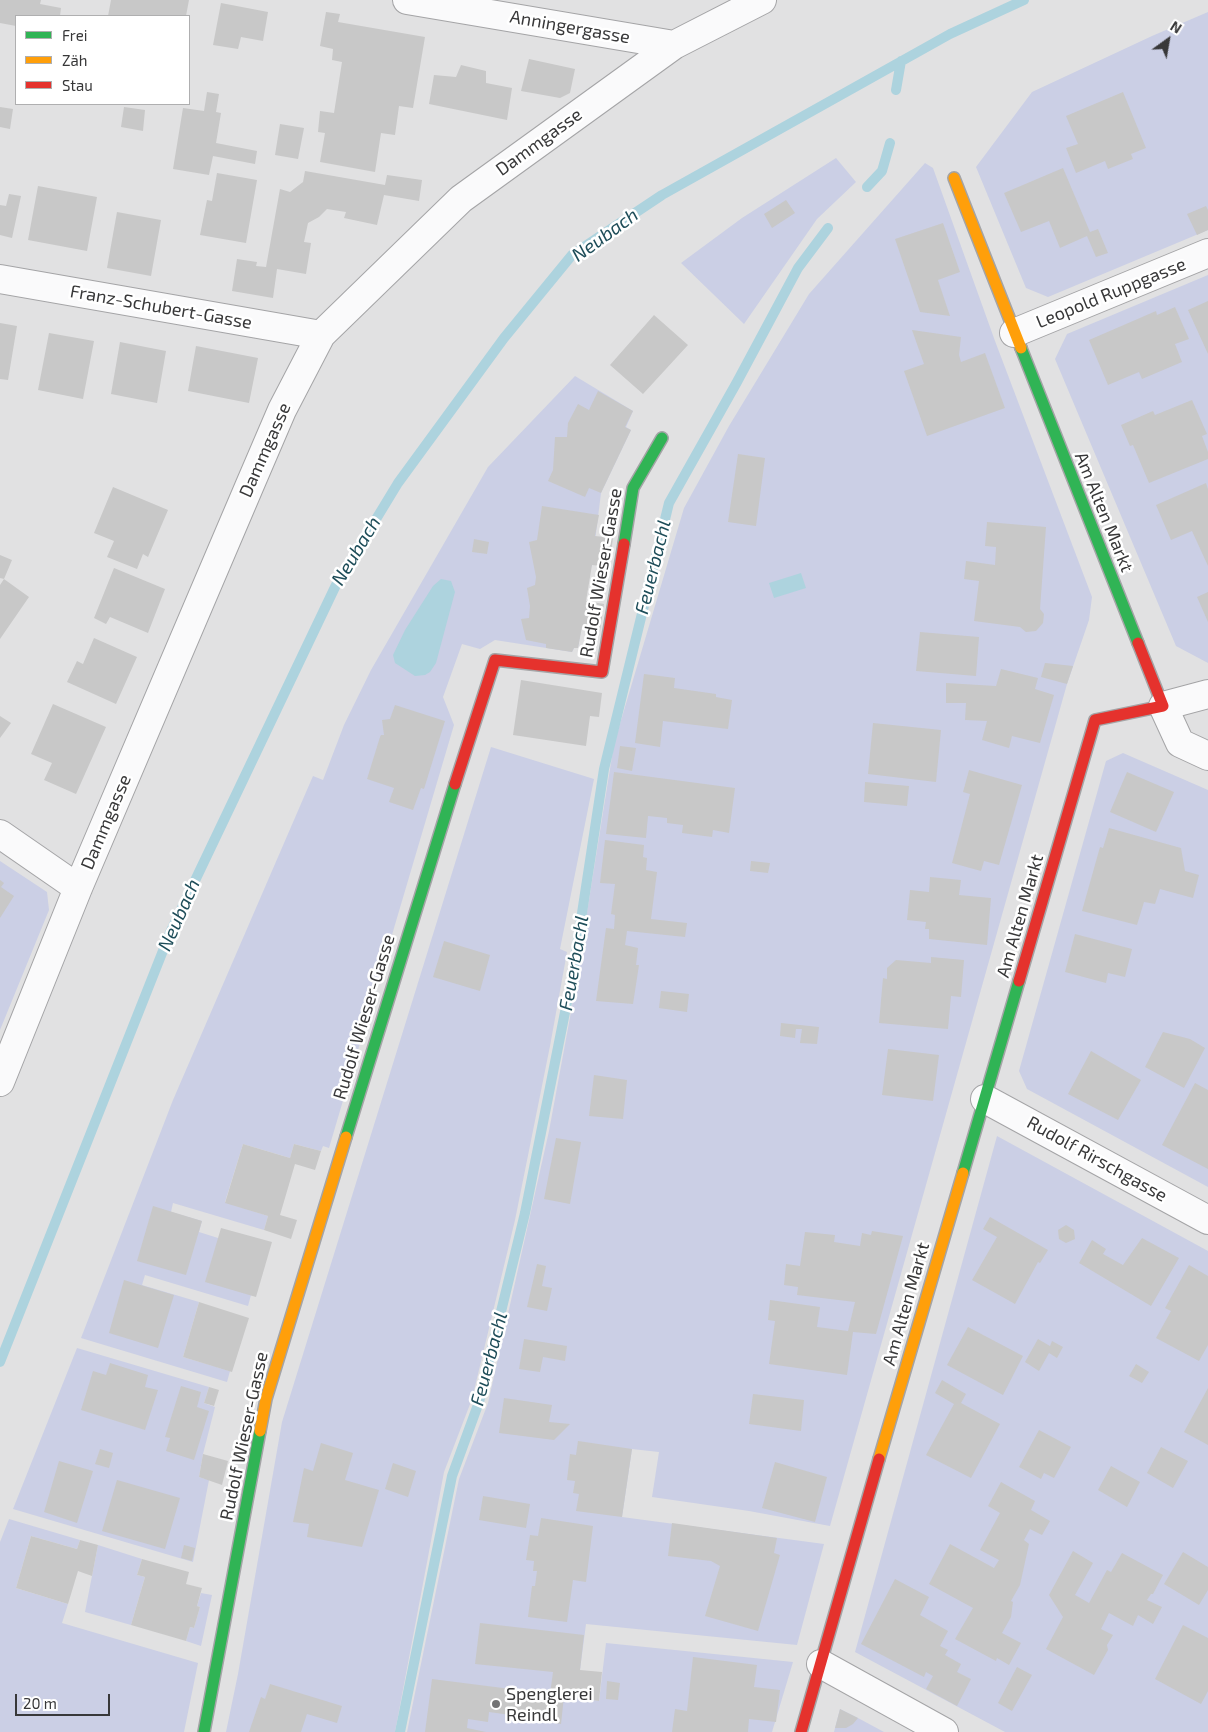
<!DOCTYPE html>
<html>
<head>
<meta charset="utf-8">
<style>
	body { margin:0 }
	#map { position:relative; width:1208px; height:1732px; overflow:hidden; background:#e1e1e2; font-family:"Exo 2",sans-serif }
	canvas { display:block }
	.legend { position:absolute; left:15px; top:15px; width:175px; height:90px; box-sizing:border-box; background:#fff; border:1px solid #afafb0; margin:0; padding:6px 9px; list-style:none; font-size:15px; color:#383839 }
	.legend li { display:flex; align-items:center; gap:10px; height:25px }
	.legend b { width:25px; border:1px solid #afafb0 }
	.north { position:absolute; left:1143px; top:15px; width:50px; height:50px; -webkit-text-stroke:4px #fff; paint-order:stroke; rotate:32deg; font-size:14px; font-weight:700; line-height:20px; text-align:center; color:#383839 }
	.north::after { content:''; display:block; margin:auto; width:18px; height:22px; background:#383839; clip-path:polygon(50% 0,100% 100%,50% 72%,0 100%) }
	.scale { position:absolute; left:15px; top:1694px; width:95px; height:22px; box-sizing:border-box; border:2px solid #383839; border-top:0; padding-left:6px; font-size:15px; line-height:18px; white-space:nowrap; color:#383839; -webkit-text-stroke:4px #fff; paint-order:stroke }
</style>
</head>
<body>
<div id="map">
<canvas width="1208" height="1732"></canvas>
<ul class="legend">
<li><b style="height:6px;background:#30b455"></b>Frei</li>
<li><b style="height:6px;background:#ff9f0a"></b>Zäh</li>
<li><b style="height:6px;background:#e5322d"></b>Stau</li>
</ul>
<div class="north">N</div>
<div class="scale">20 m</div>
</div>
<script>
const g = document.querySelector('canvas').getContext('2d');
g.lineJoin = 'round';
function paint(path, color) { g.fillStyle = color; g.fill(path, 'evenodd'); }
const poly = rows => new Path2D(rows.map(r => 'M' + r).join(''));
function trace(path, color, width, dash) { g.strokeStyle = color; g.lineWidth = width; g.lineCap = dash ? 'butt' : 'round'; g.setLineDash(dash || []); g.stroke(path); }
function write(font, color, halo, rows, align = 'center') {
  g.font = font + ' "Exo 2",sans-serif'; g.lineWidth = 5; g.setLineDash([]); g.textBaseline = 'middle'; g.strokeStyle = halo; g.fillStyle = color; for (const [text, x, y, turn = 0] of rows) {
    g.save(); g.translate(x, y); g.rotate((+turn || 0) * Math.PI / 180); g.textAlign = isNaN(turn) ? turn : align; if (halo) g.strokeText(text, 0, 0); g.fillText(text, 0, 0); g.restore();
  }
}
const green = poly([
	[1208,12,1208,230,1048,297,1026,288,976,167,1032,92,1152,36],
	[836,158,856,182,817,219,744,324,681,263,742,218],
	[925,163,933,168,995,341,1092,597,1089,620,1067,684,830,1526,749,1511,652,1497,659,1452,632,1449,622,1517,824,1544,797,1645,586,1624,580,1670,575,1697,599,1701,606,1643,793,1662,772,1732,407,1732,459,1479,488,1403,549,1131,571,1012,614,744,684,508,729,426,809,294],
	[1208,275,1208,663,1176,646,1055,359,1067,334],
	[575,376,633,411,626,427,631,430,601,493,592,565,586,585,586,601,578,648,574,648,572,652,495,640,480,649,462,644,443,697,454,725,329,1148,323,1146,321,1151,294,1144,290,1158,243,1144,225,1202,268,1216,264,1230,173,1203,171,1212,202,1221,199,1232,218,1238,251,1295,248,1306,145,1275,142,1285,199,1302,183,1357,230,1371,227,1382,81,1338,173,1100,313,776,323,780,344,725,371,670,488,467],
	[491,747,594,779,560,949,567,952,550,1046,515,1220,472,1399,444,1472,395,1732,226,1732,238,1674,282,1422],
	[1123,753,1208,790,1208,1187,1027,1089,1019,1071,1106,761],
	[0,861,47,892,49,910,0,1030],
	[997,1136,1208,1251,1208,1732,1005,1732,855,1652],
	[77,1348,209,1387,204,1403,215,1407,203,1454,199,1477,209,1480,193,1562,13,1509],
	[9,1519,80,1540,77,1549,31,1536,16,1588,68,1604,62,1623,198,1663,184,1732,0,1732,0,1542],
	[98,1545,142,1559,137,1575,145,1577,131,1625,85,1612],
	[201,1593,212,1595,201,1646,186,1641,190,1627,194,1628,200,1607,197,1606],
	[840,1709,858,1718,884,1732,834,1732]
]);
const water = poly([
	[801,573,806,588,774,598,769,583],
	[441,579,451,581,455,592,436,663,430,672,425,675,415,676,395,663,393,655,405,630,433,586]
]);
const stream = poly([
	[896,90,901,61],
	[867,187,882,171,890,143],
	[0,1362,170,933,336,585,398,483,504,338,572,255,662,195,950,34,1024,0],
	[400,1732,452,1476,479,1402,525,1213,573,972,604,769,669,503,737,382,798,268,828,228]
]);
const building = poly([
	[0,0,41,0,40,4,61,8,60,16,16,16,16,26,0,23],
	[111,0,189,0,186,16,108,16],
	[221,3,268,12,263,41,241,37,238,49,213,45],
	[326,12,340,14,338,22,425,37,413,108,399,106,395,135,381,133,375,172,320,162,325,133,318,132,320,111,334,113,342,62,332,60,333,49,320,46],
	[529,59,575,69,570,93,560,98,521,91],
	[461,65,486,71,486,83,512,88,507,120,429,104,434,75,456,77],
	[207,92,219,94,216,112,221,113,216,143,257,151,255,164,213,156,209,175,173,169,183,108,204,111],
	[1123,92,1146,148,1131,154,1133,159,1108,169,1105,161,1076,173,1066,148,1078,144,1066,116],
	[0,107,13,109,10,129,0,127],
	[124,107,145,110,143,131,121,127],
	[280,124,304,128,298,159,275,155],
	[1063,168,1090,232,1098,229,1108,253,1096,257,1087,236,1060,248,1049,221,1021,232,1004,193],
	[305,171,385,185,387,175,422,180,419,201,384,195,377,225,344,218,346,212,327,209,319,217,308,223,304,242,311,243,306,274,277,269,273,298,232,291,237,259,257,262,256,266,266,267,280,189,290,192,303,182],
	[217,173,257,180,246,243,200,235,207,200,212,201],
	[38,186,97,197,87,251,28,240],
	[9,194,21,196,12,238,0,235,0,205,6,206],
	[786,200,795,213,772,228,764,214],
	[1206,206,1208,210,1208,230,1197,235,1187,214],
	[117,212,161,220,151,276,107,268],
	[943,223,960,272,938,280,950,316,920,312,895,239],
	[1208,301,1208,354,1188,310],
	[1175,307,1189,339,1175,344,1182,362,1142,379,1139,372,1108,385,1089,340,1156,311,1157,315],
	[654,315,688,345,643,394,610,365],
	[0,323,17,326,8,380,0,379],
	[912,330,961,337,959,355,961,362,985,353,1005,408,927,436,904,371,924,364],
	[49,333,94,341,83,399,38,390],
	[120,342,166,351,157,403,111,394],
	[196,346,258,358,249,403,188,391],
	[598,391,633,411,625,427,631,430,601,493,589,488,585,497,548,481,553,470,555,437,567,437,568,423,578,404,589,410],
	[1192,400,1207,434,1202,436,1208,452,1208,459,1149,483,1133,445,1130,446,1121,425,1153,411,1155,415],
	[738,454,765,458,756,526,728,522],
	[1206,483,1208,489,1208,566,1192,531,1171,540,1156,505],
	[113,487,168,510,148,557,143,554,137,569,107,557,114,541,94,533],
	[542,506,599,515,595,536,613,538,609,567,592,565,586,601,604,604,600,631,582,627,578,648,574,648,572,652,546,648,546,644,526,640,521,619,529,618,530,606,527,588,535,585,536,577,529,542,537,540],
	[987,522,1046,527,1040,609,1044,614,1043,623,1036,631,1026,632,1020,627,974,621,979,581,964,579,966,561,995,565,996,547,985,546],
	[474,539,489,542,487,554,472,552],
	[0,555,12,560,4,579,0,578],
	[114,568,165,589,148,633,110,617,106,624,94,618],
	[4,579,29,597,0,639,0,585],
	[1208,592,1208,622,1197,597],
	[920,632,979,637,976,676,916,671],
	[94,638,137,657,116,704,67,682,77,661,83,664],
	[1045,663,1073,666,1067,684,1041,677],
	[1001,669,1038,678,1035,689,1054,695,1040,743,1012,736,1009,748,982,740,987,721,965,720,966,703,946,703,946,683,996,686],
	[644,674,675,678,674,688,716,694,716,697,732,700,728,729,663,721,660,747,635,743],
	[521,680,602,693,599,717,590,716,586,746,513,735],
	[53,704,106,727,76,794,44,780,52,763,31,754],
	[395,705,445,721,424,789,421,788,413,810,389,802,394,788,367,779,380,737,381,735,384,735,382,720,390,719],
	[0,716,11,723,0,738],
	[873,723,941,730,936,782,868,774],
	[620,746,636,748,632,771,617,768],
	[969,770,1022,785,999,865,984,861,981,871,952,863,970,794,963,792],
	[614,772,735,788,729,833,713,830,712,837,682,833,683,825,667,823,667,818,648,816,646,838,606,834],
	[1127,772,1174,792,1156,832,1110,812],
	[865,782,909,786,907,806,864,802],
	[1109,828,1181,848,1185,871,1199,875,1193,898,1160,889,1155,904,1144,902,1137,925,1082,911,1100,847,1103,848],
	[605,840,644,845,643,857,647,858,646,870,657,872,651,919,687,923,685,937,627,931,625,945,638,948,636,965,639,965,633,1004,596,1001,606,928,614,929,615,915,611,914,615,884,600,883],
	[751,861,770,863,768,873,750,871],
	[930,877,961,880,959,895,991,898,987,945,929,939,929,929,925,929,926,922,907,920,910,890,929,892],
	[0,880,4,883,1,887,14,896,0,918],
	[1075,934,1132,949,1125,977,1108,973,1106,983,1065,972],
	[444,941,490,955,480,991,433,977],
	[931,957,964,960,961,997,951,996,948,1029,879,1023,883,978,887,979,887,968,896,960,931,963],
	[661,991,689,994,687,1012,659,1008],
	[781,1023,819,1027,817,1044,800,1043,802,1029,796,1029,795,1038,780,1036],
	[1163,1032,1190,1039,1205,1048,1184,1088,1145,1067],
	[888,1049,939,1055,933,1101,882,1095],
	[1091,1051,1141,1080,1118,1120,1068,1094],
	[594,1075,627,1080,623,1119,589,1116],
	[1195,1083,1208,1090,1208,1169,1162,1145],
	[556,1138,581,1142,570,1204,544,1199],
	[243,1144,290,1158,294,1144,321,1151,315,1170,295,1164,280,1215,297,1220,291,1239,264,1230,268,1216,225,1203],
	[153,1206,202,1221,186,1275,137,1261],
	[990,1217,1048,1250,1040,1263,1038,1262,1015,1304,972,1280,997,1237,983,1229],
	[1066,1225,1074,1230,1075,1239,1066,1243,1059,1239,1058,1230],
	[221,1228,272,1242,256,1297,205,1282],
	[872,1231,903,1236,876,1334,853,1332,847,1375,769,1364,775,1321,768,1320,770,1300,820,1307,817,1327,848,1331,855,1302,797,1295,798,1287,784,1285,786,1264,800,1266,805,1232,835,1235,834,1242,860,1246,862,1233,871,1235],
	[1142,1238,1179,1258,1151,1306,1079,1263,1092,1240,1106,1249,1103,1254,1123,1265],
	[537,1264,546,1266,542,1286,552,1288,547,1311,527,1307],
	[1189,1265,1208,1276,1208,1345,1199,1361,1156,1338,1171,1311,1165,1308],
	[124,1280,174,1295,158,1348,109,1333],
	[199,1302,249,1318,232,1372,183,1357],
	[968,1327,1023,1356,1003,1395,947,1365],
	[524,1339,567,1346,565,1361,543,1357,540,1372,519,1369],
	[1038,1339,1050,1346,1052,1341,1063,1347,1057,1358,1049,1353,1039,1371,1025,1362],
	[110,1363,148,1375,145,1387,158,1390,145,1430,81,1410,93,1371,106,1375],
	[1136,1364,1149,1372,1142,1383,1129,1376],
	[942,1380,966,1394,961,1403,1000,1424,971,1478,926,1455,954,1404,935,1393],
	[181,1386,201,1392,197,1407,209,1411,194,1460,166,1451,170,1438,165,1437],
	[209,1387,219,1390,214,1406,204,1403],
	[1208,1388,1208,1445,1184,1432],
	[753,1394,804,1400,801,1431,749,1424],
	[504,1398,552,1405,549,1422,570,1424,554,1440,499,1433],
	[1039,1430,1071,1447,1054,1478,1044,1473,1041,1479,1019,1467],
	[578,1441,632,1449,622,1517,576,1511,579,1494,573,1493,575,1481,567,1480,570,1454,576,1455],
	[321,1443,353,1453,345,1480,379,1490,362,1547,307,1537,309,1524,293,1522,304,1468,313,1471],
	[1161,1447,1188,1461,1173,1488,1147,1473],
	[100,1449,113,1453,109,1468,95,1464],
	[203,1454,228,1461,222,1485,199,1477],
	[59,1461,93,1471,77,1523,44,1512],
	[775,1462,827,1477,815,1522,762,1508],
	[393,1463,416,1471,408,1497,385,1489],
	[1111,1466,1140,1482,1127,1507,1098,1490],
	[117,1480,180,1498,165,1549,102,1531],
	[1001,1482,1035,1501,1031,1510,1050,1521,1042,1535,1030,1529,1024,1540,1029,1544,1020,1585,1011,1601,1013,1602,1011,1617,1002,1633,1021,1643,1009,1665,997,1658,996,1661,955,1639,973,1608,929,1584,950,1544,994,1568,999,1560,980,1550,1000,1513,988,1506],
	[483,1496,530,1504,526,1528,479,1520],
	[541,1518,593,1526,586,1582,573,1580,567,1622,528,1617,532,1586,535,1586,537,1571,533,1571,534,1561,526,1560,530,1535,538,1536],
	[672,1523,777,1538,774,1553,780,1555,758,1631,705,1616,720,1566,711,1561,668,1556],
	[31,1536,77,1549,80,1540,98,1545,92,1576,78,1571,68,1604,16,1588],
	[184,1545,195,1548,192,1561,181,1558],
	[1073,1551,1093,1563,1075,1595,1089,1603,1107,1570,1111,1572,1122,1553,1163,1575,1153,1594,1151,1594,1147,1600,1162,1607,1153,1624,1138,1615,1133,1626,1109,1613,1101,1629,1113,1635,1107,1645,1108,1650,1094,1675,1046,1649,1063,1617,1049,1595],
	[1183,1552,1208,1567,1208,1590,1199,1605,1164,1584],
	[142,1559,189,1572,186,1584,202,1588,197,1606,200,1607,194,1628,190,1627,186,1641,131,1625,145,1577,137,1575],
	[895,1579,929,1597,920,1615,948,1631,940,1646,948,1650,945,1655,961,1664,957,1672,971,1679,957,1706,926,1689,933,1676,926,1672,924,1677,861,1644],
	[480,1623,584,1635,580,1670,602,1672,599,1701,564,1696,561,1724,547,1722,547,1720,489,1712,488,1722,468,1719,467,1728,486,1732,425,1732,432,1679,550,1694,553,1672,475,1664],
	[1183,1625,1208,1638,1208,1691,1201,1704,1155,1679],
	[693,1657,757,1665,754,1687,780,1690,776,1722,749,1719,748,1732,672,1732,675,1709,687,1711],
	[1017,1667,1032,1675,1012,1711,998,1703],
	[607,1681,620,1683,618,1700,606,1699],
	[270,1684,342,1706,337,1723,307,1714,301,1732,249,1732,261,1697,265,1699],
	[840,1709,858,1718,853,1724,846,1728,835,1728]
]);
const street = poly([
	[407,0,674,45],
	[0,279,321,335],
	[1014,333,1208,253],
	[1208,694,1163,706,1180,743,1208,756],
	[0,834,78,888],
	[0,1082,78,888,249,487,282,410,321,335,461,199,674,45,762,0],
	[985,1099,1208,1220],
	[821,1664,944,1732]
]);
const fast = poly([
	[1021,348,1138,643],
	[624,544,633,488,662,438],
	[346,1137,455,784],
	[963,1173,1019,981],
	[204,1732,260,1431]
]);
const slow = poly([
	[954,178,1021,348],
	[260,1431,266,1399,346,1137],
	[879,1459,963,1173]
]);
const jam = poly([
	[455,784,495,660,602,672,624,544],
	[1019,981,1095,720,1163,706,1138,643],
	[801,1732,879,1459]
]);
const markers = [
	[496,1704,5,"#737374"]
];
const streetNames = [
	["Anningergasse",570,27,10],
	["Dammgasse",539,142,-36],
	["Leopold Ruppgasse",1111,293,-22],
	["Franz-Schubert-Gasse",161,307,10],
	["Dammgasse",265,450,-66],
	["Am Alten Markt",1104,512,68],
	["Rudolf Wieser-Gasse",601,573,-80],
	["Dammgasse",106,822,-67],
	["Am Alten Markt",1020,916,-74],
	["Rudolf Wieser-Gasse",364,1017,-73],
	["Rudolf Rirschgasse",1097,1159,29],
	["Am Alten Markt",906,1304,-74],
	["Rudolf Wieser-Gasse",244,1436,-78]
];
const poiNames = [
	["Spenglerei",506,1694],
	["Reindl",506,1715]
];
const waterNames = [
	["Neubach",605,235,-36],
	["Neubach",356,551,-59],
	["Feuerbachl",653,567,-76],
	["Neubach",179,915,-66],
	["Feuerbachl",574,963,-80],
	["Feuerbachl",489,1359,-75]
];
paint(green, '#cbcfe5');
paint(water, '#add3de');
trace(stream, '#add3de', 10);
paint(building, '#c8c8c8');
trace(street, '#a4a4a6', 30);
trace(fast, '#a4a4a6', 14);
trace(slow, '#a4a4a6', 14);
trace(jam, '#a4a4a6', 14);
trace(street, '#fafafb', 28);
trace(fast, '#30b455', 11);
trace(slow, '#ff9f0a', 11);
trace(jam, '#e5322d', 11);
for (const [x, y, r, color] of markers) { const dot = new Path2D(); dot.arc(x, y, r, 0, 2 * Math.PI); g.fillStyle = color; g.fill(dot); trace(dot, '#fff', 2); }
write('18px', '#383839', '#fff', streetNames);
write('18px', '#383839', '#fff', poiNames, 'left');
write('italic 19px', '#1e4d59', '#fff', waterNames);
</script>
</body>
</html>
